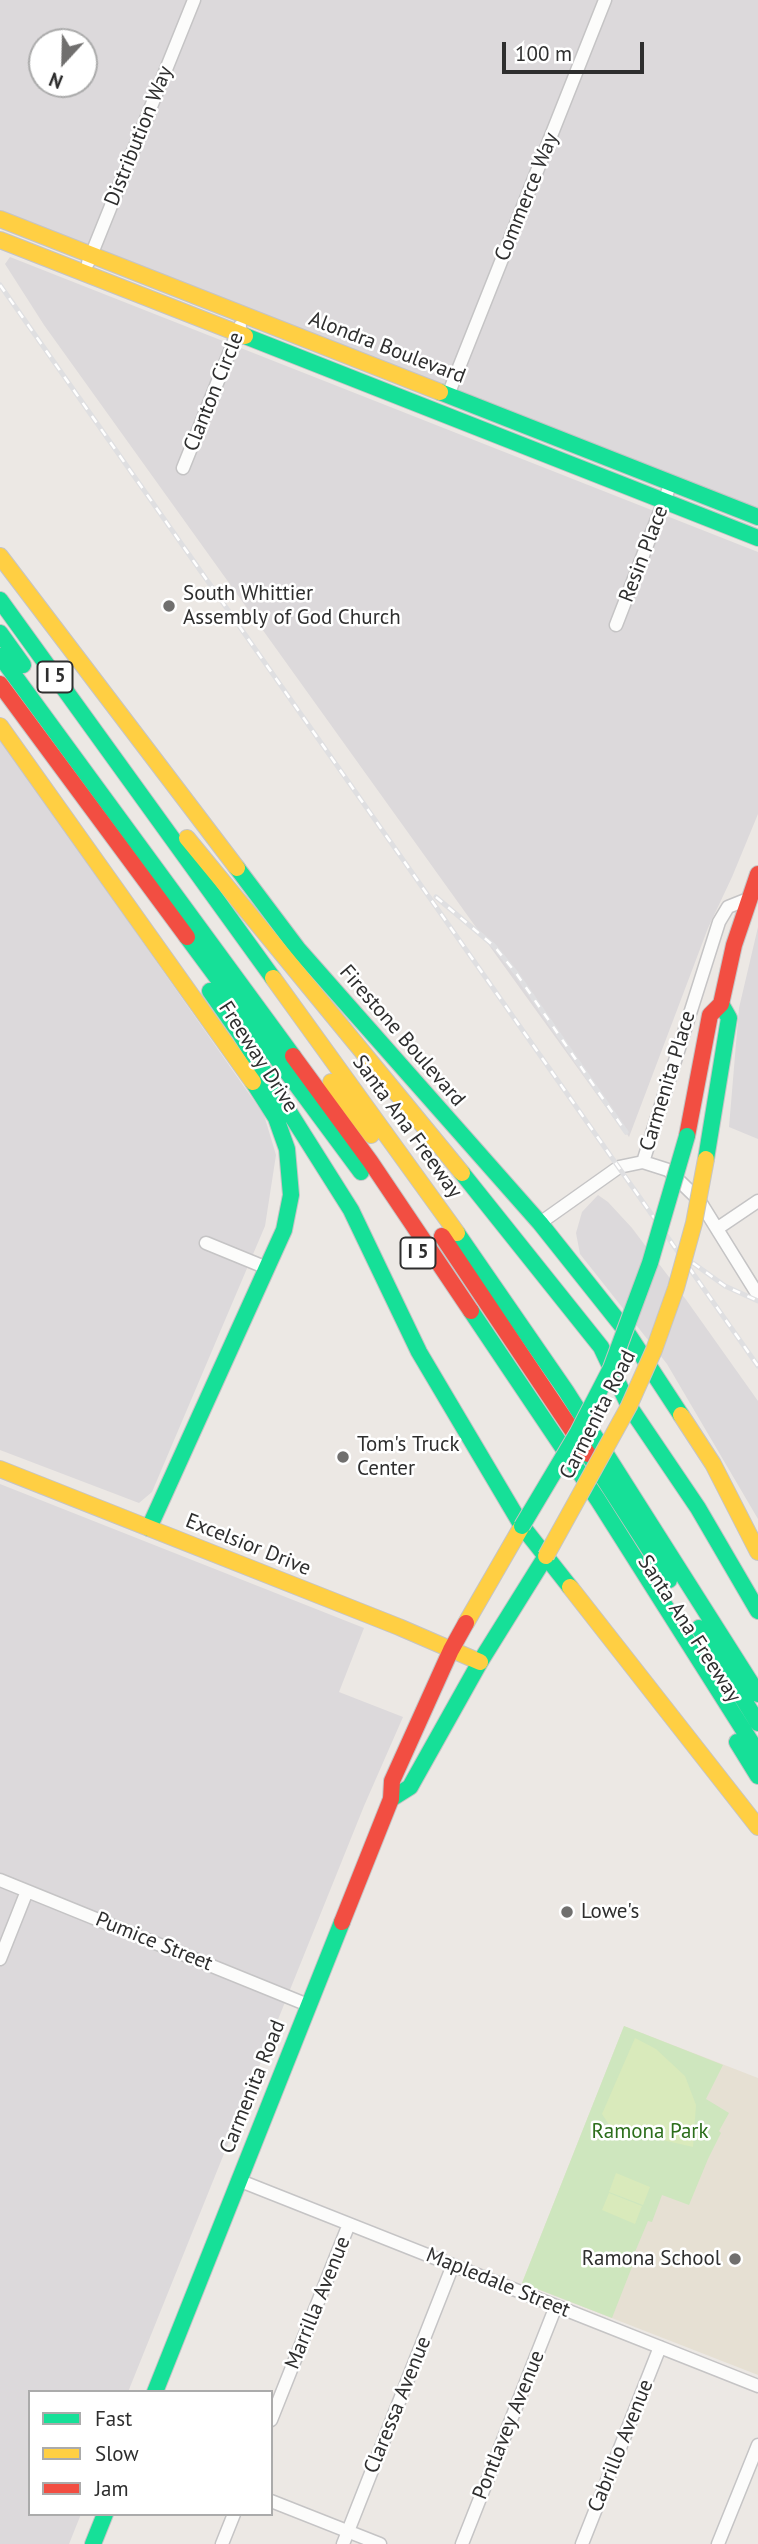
<!DOCTYPE html>
<html>
<head>
<meta charset="utf-8">
<style>
	body { margin:0 }
	#map { position:relative; width:758px; height:2544px; overflow:hidden; background:#ece8e4; font-family:"PT Sans",sans-serif }
	canvas { display:block }
	.legend { position:absolute; left:28px; top:2390px; width:245px; height:126px; box-sizing:border-box; background:#fff; border:2px solid #ababab; margin:0; padding:9px 12px; list-style:none; font-size:21px; color:#2e2e2e }
	.legend li { display:flex; align-items:center; gap:14px; height:35px }
	.legend b { width:35px; border:2px solid #ababab }
	.north { position:absolute; left:28px; top:28px; width:70px; height:70px; box-sizing:border-box; background:#fff; border:2px solid #ababab; border-radius:50%; rotate:202deg; font-size:19px; font-weight:700; line-height:28px; text-align:center; color:#2e2e2e }
	.north::after { content:''; display:block; margin:auto; width:24px; height:32px; background:#706f6e; clip-path:polygon(50% 0,100% 100%,50% 72%,0 100%) }
	.scale { position:absolute; left:502px; top:42px; width:142px; height:32px; box-sizing:border-box; border:4px solid #2e2e2e; border-top:0; padding-left:9px; font-size:21px; line-height:24px; white-space:nowrap; color:#2e2e2e; -webkit-text-stroke:5px #fff; paint-order:stroke }
</style>
</head>
<body>
<div id="map">
<canvas width="758" height="2544"></canvas>
<ul class="legend">
<li><b style="height:9px;background:#16e098"></b>Fast</li>
<li><b style="height:9px;background:#ffcf43"></b>Slow</li>
<li><b style="height:9px;background:#f24e42"></b>Jam</li>
</ul>
<div class="north">N</div>
<div class="scale">100 m</div>
</div>
<script>
const g = document.querySelector('canvas').getContext('2d');
g.lineJoin = 'round';
function paint(path, color) { g.fillStyle = color; g.fill(path, 'evenodd'); }
const poly = rows => new Path2D(rows.map(r => 'M' + r).join(''));
function trace(path, color, width, dash) { g.strokeStyle = color; g.lineWidth = width; g.lineCap = dash ? 'butt' : 'round'; g.setLineDash(dash || []); g.stroke(path); }
function write(font, color, halo, rows, align = 'center') {
  g.font = font + ' "PT Sans",sans-serif'; g.lineWidth = 5; g.setLineDash([]); g.textBaseline = 'middle'; g.strokeStyle = halo; g.fillStyle = color; for (const [text, x, y, turn = 0] of rows) {
    g.save(); g.translate(x, y); g.rotate((+turn || 0) * Math.PI / 180); g.textAlign = isNaN(turn) ? turn : align; if (halo) g.strokeText(text, 0, 0); g.fillText(text, 0, 0); g.restore();
  }
}
const industrial = poly([
	[0,0,758,0,758,508,0,212],
	[42,42,84,42,84,84,42,84],
	[10,257,758,552,758,814,732,877,708,928,629,1137,627,1134,626,1135,465,912,44,325,5,264],
	[0,739,264,1115,276,1155,265,1226,152,1492,139,1503,0,1450],
	[758,927,758,1139,729,1127,739,1008],
	[598,1195,608,1202,632,1228,687,1301,758,1401,758,1519,667,1364,580,1254,576,1233,582,1212],
	[0,1484,364,1628,339,1692,403,1717,364,1806,128,2392,30,2392,30,2514,81,2514,69,2544,0,2544]
]);
const education = poly([
	[624,2026,758,2078,758,2375,522,2283]
]);
const green = poly([
	[624,2026,723,2065,706,2099,729,2113,719,2131,721,2133,708,2159,689,2205,662,2195,652,2222,648,2221,635,2252,637,2254,612,2318,522,2283]
]);
const pitch = poly([
	[635,2038,656,2049,685,2076,696,2105,693,2147,611,2128,602,2114],
	[616,2173,650,2187,643,2205,609,2192],
	[609,2193,642,2206,635,2224,602,2210]
]);
const street = poly([
	[88,263,194,0],
	[448,395,605,0],
	[183,468,240,326],
	[616,625,671,483],
	[643,1162,719,922,728,907,748,899],
	[540,1223,619,1167,643,1162,668,1170,699,1200,758,1295],
	[718,1228,758,1201],
	[206,1243,267,1268],
	[0,1880,308,2005],
	[0,1959,27,1891],
	[238,2180,758,2386],
	[271,2420,349,2224],
	[271,2501,380,2544],
	[222,2544,234,2514],
	[343,2544,453,2265],
	[462,2544,556,2306],
	[582,2544,660,2347],
	[718,2544,758,2445]
]);
const fast = poly([
	[245,336,758,538],
	[440,392,758,517],
	[0,600,273,978],
	[0,633,23,665],
	[0,656,293,1056],
	[237,868,298,949,540,1223,626,1331,681,1415],
	[187,937,361,1172],
	[210,991,240,1034,351,1210,419,1352,522,1526,570,1587],
	[706,1159,729,1018,721,1004],
	[462,1173,601,1347,629,1406,698,1508,758,1611],
	[457,1233,566,1391,758,1694],
	[471,1311,598,1500,758,1753],
	[588,1454,669,1580],
	[149,1528,284,1230,291,1195,287,1149,276,1118,253,1082],
	[699,1628,758,1723],
	[737,1742,758,1776],
	[391,1799,410,1787,480,1662,546,1556],
	[155,2392,342,1922],
	[93,2544,105,2514]
]);
const slow = poly([
	[0,219,440,392],
	[0,240,245,336],
	[0,556,237,868],
	[0,726,253,1082],
	[187,838,462,1173],
	[273,978,457,1233],
	[331,1082,371,1135],
	[681,1415,713,1464,758,1552],
	[0,1469,399,1627,480,1662],
	[570,1587,758,1827],
	[466,1623,522,1526]
]);
const jam = poly([
	[0,684,187,937],
	[293,1056,370,1161,471,1311],
	[687,1136,710,1015,721,1004,734,945,758,874],
	[442,1236,588,1454],
	[342,1922,391,1799,392,1781,451,1650,466,1623]
]);
const rail = poly([
	[0,285,758,1366],
	[436,897,494,946,516,973,626,1132],
	[693,1263,725,1286,758,1301]
]);
const fastBridge = poly([
	[522,1526,578,1432,611,1368,650,1263,687,1136]
]);
const slowBridge = poly([
	[546,1556,629,1406,654,1350,676,1288,694,1223,706,1159]
]);
const markers = [
	[169,606,7,"#706f6e"],
	[343,1457,7,"#706f6e"],
	[567,1912,7,"#706f6e"],
	[735,2259,7,"#706f6e"]
];
const shields = [
	[55,677,35],
	[418,1253,35]
];
const shieldNames = [
	["I 5",55,677],
	["I 5",418,1253]
];
const streetNames = [
	["Distribution Way",139,136,-68],
	["Commerce Way",527,197,-68],
	["Alondra Boulevard",387,348,21],
	["Clanton Circle",214,392,-68],
	["Resin Place",644,554,-69],
	["Firestone Boulevard",402,1036,49],
	["Freeway Drive",258,1057,57],
	["Carmenita Place",668,1081,-73],
	["Santa Ana Freeway",407,1127,54],
	["Carmenita Road",598,1415,-63],
	["Excelsior Drive",248,1545,22],
	["Santa Ana Freeway",689,1629,57],
	["Pumice Street",154,1942,22],
	["Carmenita Road",253,2087,-68],
	["Mapledale Street",498,2283,22],
	["Marrilla Avenue",318,2303,-68],
	["Claressa Avenue",398,2405,-68],
	["Pontlavey Avenue",509,2425,-68],
	["Cabrillo Avenue",621,2446,-68]
];
const poiNames = [
	["South Whittier",183,594],
	["Assembly of God Church",183,618],
	["Tom's Truck",357,1445],
	["Center",357,1469],
	["Lowe's",581,1912],
	["Ramona School",721,2259,"right"]
];
const parkNames = [
	["Ramona Park",650,2132]
];
paint(industrial, '#dcd9db');
paint(education, '#e6e0d3');
paint(green, '#cee6be');
paint(pitch, '#d9eabb');
trace(street, '#c5c4c5', 15);
trace(fast, '#c5c4c5', 18);
trace(slow, '#c5c4c5', 18);
trace(jam, '#c5c4c5', 18);
trace(street, '#fcfcfb', 12);
trace(fast, '#16e098', 16);
trace(slow, '#ffcf43', 16);
trace(jam, '#f24e42', 16);
trace(rail, '#dfdfe1', 5);
trace(rail, '#fff', 2.5, [8]);
trace(fastBridge, '#c6c5c4', 18, []);
trace(slowBridge, '#c6c5c4', 18, []);
trace(fastBridge, '#16e098', 16);
trace(slowBridge, '#ffcf43', 16);
for (const [x, y, r, color] of markers) { const dot = new Path2D(); dot.arc(x, y, r, 0, 2 * Math.PI); g.fillStyle = color; g.fill(dot); trace(dot, '#fff', 2.5); }
for (const [x, y, w] of shields) { const box = new Path2D(); box.roundRect(x - w / 2, y - 15.5, w, 31, 5); g.fillStyle = '#fff'; g.fill(box); trace(box, '#2e2e2e', 2); }
write('bold 19px', '#2e2e2e', null, shieldNames);
write('21px', '#2e2e2e', '#fff', streetNames);
write('21px', '#2e2e2e', '#fff', poiNames, 'left');
write('21px', '#2c6e1b', '#fff', parkNames);
</script>
</body>
</html>
